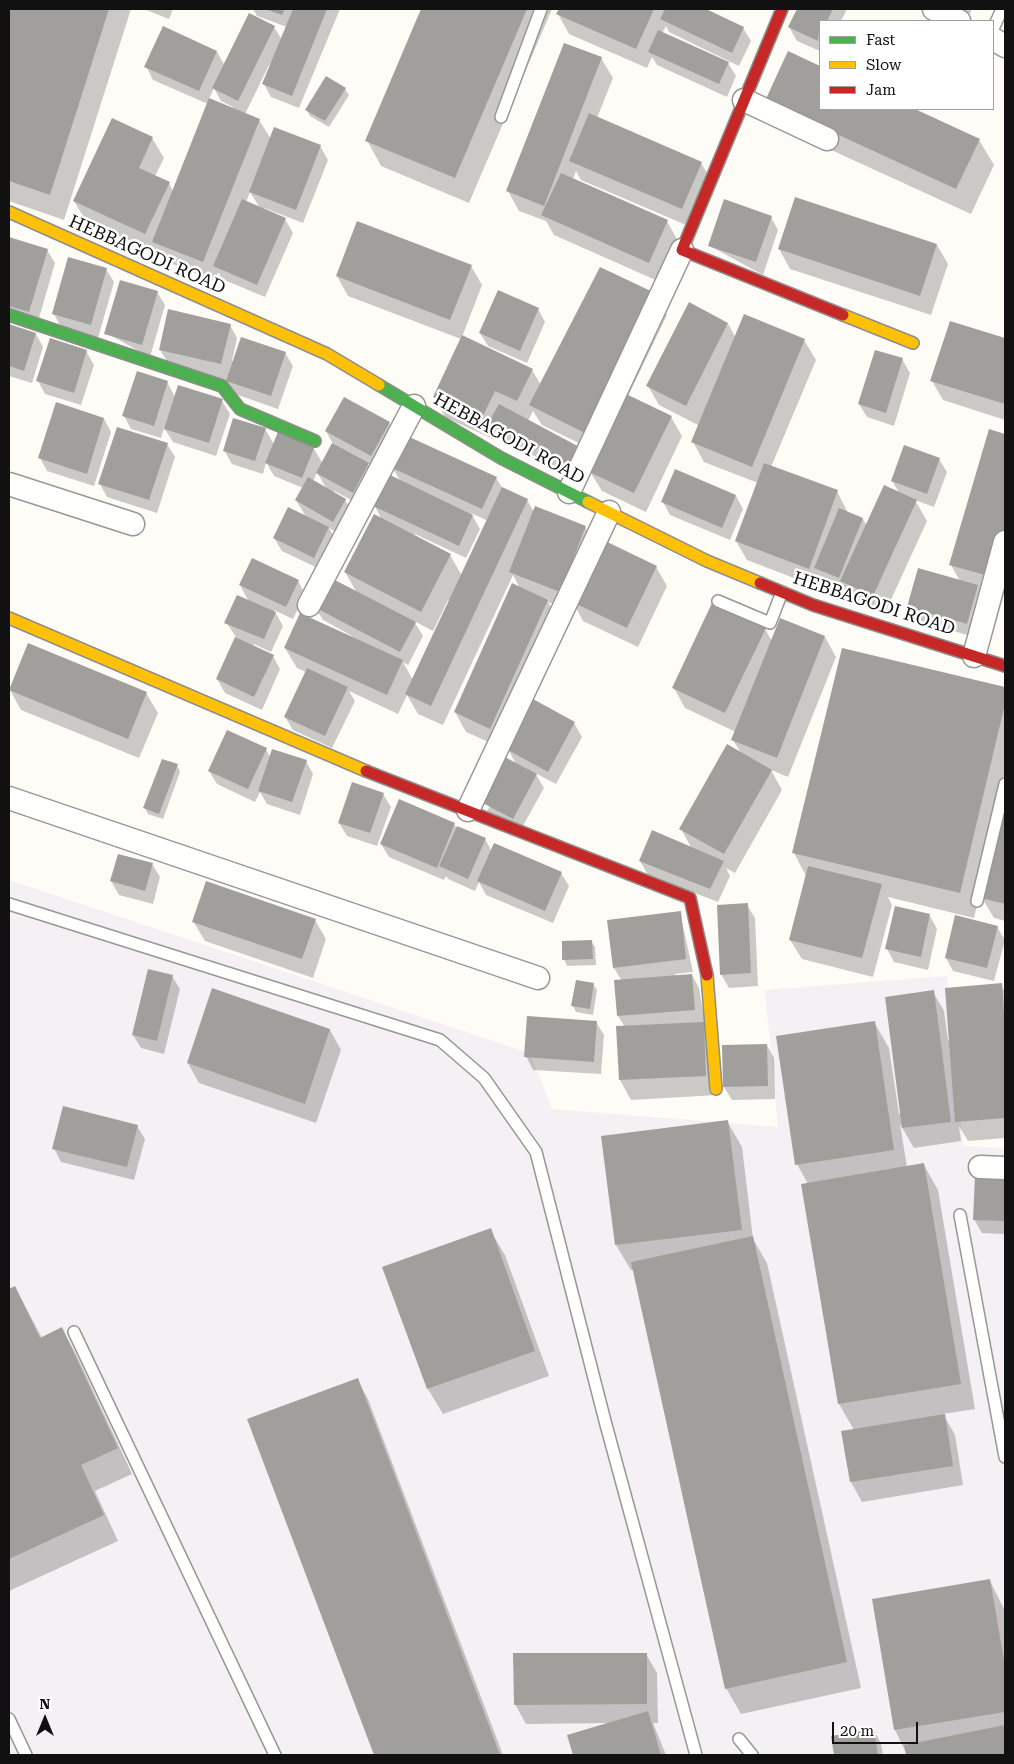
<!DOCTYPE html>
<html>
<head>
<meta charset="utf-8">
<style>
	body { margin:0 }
	#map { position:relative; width:1014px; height:1764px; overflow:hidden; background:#fdfcf7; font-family:"Roboto Serif",serif }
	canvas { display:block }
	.frame { position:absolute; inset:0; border:10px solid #111; pointer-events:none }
	.legend { position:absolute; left:819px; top:20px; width:175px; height:90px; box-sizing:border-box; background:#fff; border:1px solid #a0a0a0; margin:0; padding:6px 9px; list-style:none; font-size:15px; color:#111 }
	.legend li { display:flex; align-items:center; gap:10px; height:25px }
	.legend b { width:25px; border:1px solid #a0a0a0 }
	.north { position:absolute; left:20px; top:1694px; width:50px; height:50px; -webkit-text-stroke:4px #fff; paint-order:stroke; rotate:0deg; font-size:14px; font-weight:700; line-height:20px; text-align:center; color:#111 }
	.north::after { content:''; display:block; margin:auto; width:18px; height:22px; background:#111; clip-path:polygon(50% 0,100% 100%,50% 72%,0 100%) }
	.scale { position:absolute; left:832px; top:1722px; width:86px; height:22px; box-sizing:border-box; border:2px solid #111; border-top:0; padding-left:6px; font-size:15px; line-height:18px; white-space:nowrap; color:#111; -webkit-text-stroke:4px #fff; paint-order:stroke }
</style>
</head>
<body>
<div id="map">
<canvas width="1014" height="1764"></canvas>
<div class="frame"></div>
<ul class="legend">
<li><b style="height:6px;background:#4caf50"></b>Fast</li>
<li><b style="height:6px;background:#ffc107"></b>Slow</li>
<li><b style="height:6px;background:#c62828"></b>Jam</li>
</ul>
<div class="north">N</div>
<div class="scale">20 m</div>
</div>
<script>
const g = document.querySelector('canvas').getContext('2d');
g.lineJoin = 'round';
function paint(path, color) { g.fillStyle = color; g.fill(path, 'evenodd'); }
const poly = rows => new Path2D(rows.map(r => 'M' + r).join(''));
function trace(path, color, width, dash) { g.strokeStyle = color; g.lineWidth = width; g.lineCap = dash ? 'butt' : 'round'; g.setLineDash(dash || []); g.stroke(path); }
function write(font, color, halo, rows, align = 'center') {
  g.font = font + ' "Roboto Serif",serif'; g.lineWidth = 5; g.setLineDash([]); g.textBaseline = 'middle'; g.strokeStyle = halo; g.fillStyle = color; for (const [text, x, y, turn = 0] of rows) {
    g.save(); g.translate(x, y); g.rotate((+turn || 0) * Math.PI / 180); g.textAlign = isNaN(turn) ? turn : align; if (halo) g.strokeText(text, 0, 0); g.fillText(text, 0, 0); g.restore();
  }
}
const industrial = poly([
	[9,880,530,1053,552,1109,778,1127,765,990,947,976,963,1146,1005,1148,1005,1755,9,1755]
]);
const shadow = poly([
	[9,9,131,9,64,220,9,201],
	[144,9,173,9,169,19],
	[253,9,340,9,299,108,271,97,264,84,271,66,269,65,245,114,259,120,271,139,320,146,328,160,303,223,264,208,264,210,285,219,293,233,265,297,222,279,218,272,215,281,165,261,158,250,157,253,86,221,74,201,152,138,164,158,155,176,169,183,173,191,208,104,153,80,146,66,217,52,225,66,274,27,282,40,287,27,257,16],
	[214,88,221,101,233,107,232,109,209,99],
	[250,192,260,208,246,202],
	[423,9,552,9,469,203,381,166,367,140],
	[560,9,703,9,743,28,751,41,739,66,669,32,666,26,662,34,728,63,736,76,727,97,657,65,652,57,647,68,569,34,558,14],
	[798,9,847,9,841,21,820,21,820,51,797,41,789,27],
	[957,9,972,9,970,14],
	[565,44,601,58,613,78,597,118,701,163,713,183,693,228,581,180,576,171,573,179,667,221,678,241,660,282,554,235,546,221,519,211,508,191],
	[789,52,820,67,820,109,912,109,979,140,994,165,971,214,781,127],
	[345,89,349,95,329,127,310,116,307,110],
	[771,217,778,230,763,275,710,246],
	[9,239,47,250,55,263,37,325,9,316],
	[937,245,948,264,931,315,790,269,779,249],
	[471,266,482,285,462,337,532,370,541,385,656,295,667,315,628,396,671,417,682,436,646,512,602,491,589,470,583,481,497,437,495,433,493,439,445,417,434,397,461,339,348,296,337,276],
	[533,411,542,425,599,453,585,451,528,421],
	[106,269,114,282,98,338,61,327,54,314],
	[157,292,165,305,150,357,106,333],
	[538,309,545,322,527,363,488,346,480,333],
	[950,322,1005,340,1005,420,943,400,932,381],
	[728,324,736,338,804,340,816,360,771,467,837,491,848,513,863,519,867,526,900,494,892,481,939,459,947,472,934,507,915,500,927,521,884,615,853,601,847,591,822,581,820,588,747,560,736,541,758,483,704,462,693,442,700,426,659,405,648,386],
	[9,325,36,334,43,347,32,383,9,376],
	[230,325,237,338,232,361,285,353,293,366,278,409,235,394,168,363,160,350],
	[86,351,94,365,81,405,45,394,38,381],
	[902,359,910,373,894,426,867,417,859,404],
	[167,382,175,397,222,401,230,414,216,456,173,442,164,428,161,438,131,429,124,416],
	[104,419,111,432,94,486,47,471,40,458],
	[389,423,397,437,379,469,367,463,376,477,361,505,334,491,333,493,345,500,353,513,340,534,329,528,336,541,322,570,282,551,274,538,306,517,296,500,303,488,274,476,266,462,263,474,232,464,224,450,265,429,274,444,314,449,323,464,333,444,326,431],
	[317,472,327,490,313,482],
	[990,431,1005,435,1005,588,1003,596,979,589,985,599,974,637,916,620,909,607,960,581,951,565],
	[406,436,496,478,503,489,527,500,534,512,585,527,598,549,656,567,667,586,638,647,583,621,574,604,571,611,548,602,559,620,502,748,466,732,455,712,520,588,513,575,443,725,418,714,407,695,398,714,349,691,355,701,332,748,293,730,285,717,306,672,297,668,285,648,351,638,352,636,323,620,315,607,357,593,345,572,382,520,374,505,401,482,392,467],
	[471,513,488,521,462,576,450,555,414,536,415,534,466,558,480,529],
	[448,600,450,601,413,680,403,662,408,665,423,636,414,621,433,631],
	[167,444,175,457,157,513,107,497,100,484],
	[736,496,743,509,730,540,670,515,663,502],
	[298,581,305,594,293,619,274,610,283,626,271,652,254,644,253,647,273,656,280,669,262,710,225,693,217,679,236,637,226,622,249,602,240,585],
	[781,620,825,637,836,657,788,777,771,770,782,790,735,873,726,868,730,876,718,902,648,875,640,861,692,849,681,829,741,753,733,740,736,732,685,708,674,688,765,629,772,641],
	[843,649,1005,688,1005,788,974,918,888,897,892,905,873,977,802,959,790,940,806,876,794,853],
	[10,690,146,693,158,713,139,758,21,710],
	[574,723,582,737,556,784,535,773,544,788,520,831,486,813,516,764,508,749],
	[266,749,270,757,306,761,313,774,300,815,267,804,260,792,255,802,217,784,209,771],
	[177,765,180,772,163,819,148,814,145,808],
	[383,794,391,807,377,846,347,836,339,823],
	[1005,802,1005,921,994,918,982,898],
	[454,824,456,827,485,839,492,852,561,873,569,886,553,923,486,895,479,882,475,891,448,879,446,876,444,880,389,857,381,844],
	[152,864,160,877,153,904,119,895,111,881],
	[747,905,755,918,758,986,729,988,721,974],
	[680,912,693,972,675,974,675,976,692,975,699,988,717,1095,631,1100,620,1080,625,1027,618,1016,622,981,614,968],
	[930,916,937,929,928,970,894,962,887,949],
	[315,920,326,939,313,978,205,941,193,921],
	[997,927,1005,940,994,981,953,971,946,958],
	[591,941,595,947,596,965,567,966,564,959],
	[172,976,180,989,164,1054,141,1048,133,1035],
	[593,984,597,990,593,1015,576,1012,573,1006],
	[1001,985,1005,992,1005,1138,968,1141,959,1126,961,1141,914,1148,900,1124,907,1167,924,1165,938,1190,975,1409,943,1414,955,1435,963,1485,862,1502,851,1482,843,1432,854,1430,839,1404,808,1184,797,1164,874,1022,889,1048,899,1114,901,1113,933,992,944,1011,948,1040,950,1040],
	[213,990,330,1030,341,1050,316,1123,199,1083,188,1063],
	[596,1022,604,1035,601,1074,533,1070,526,1056],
	[767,1045,774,1058,775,1099,732,1100,724,1087],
	[727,1121,742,1147,753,1239,767,1263,861,1688,741,1714,726,1688,634,1270,631,1270,616,1245],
	[137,1126,145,1139,134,1180,61,1162,54,1148],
	[1005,1179,1005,1234,982,1233,974,1219],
	[490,1230,505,1255,549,1376,443,1414,428,1389,384,1268],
	[15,1287,42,1338,62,1329,76,1354,132,1474,95,1491,118,1541,9,1591,9,1290],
	[357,1379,368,1399,503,1755,375,1755,249,1420],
	[990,1581,1005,1611,1005,1755,907,1755,895,1730,873,1600],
	[646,1654,657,1673,658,1723,653,1723,666,1755,574,1755,568,1736,608,1723,526,1724,515,1704],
	[874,1730,881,1744,883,1755,835,1755,832,1737]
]);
const building = poly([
	[9,9,109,9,50,195,9,181],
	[265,9,285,9,282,15],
	[293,9,327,9,292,96,262,84],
	[421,9,527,9,455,178,365,141],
	[559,9,654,9,636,49,556,14],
	[665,9,706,9,744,27,732,53,660,19],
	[797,9,833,9,827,21,820,21,818,41,788,27],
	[249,13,275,26,238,101,212,88],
	[163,26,217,51,199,91,144,67],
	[658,30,729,62,719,84,648,52],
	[564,43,602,57,544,206,506,191],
	[788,51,820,66,820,109,915,109,980,139,956,189,765,101],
	[326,76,346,88,325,121,305,110],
	[209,98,260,119,203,262,152,242],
	[589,113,702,162,682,209,569,161],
	[112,118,153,137,139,168,170,182,145,234,73,201],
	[274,127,321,145,296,210,249,192],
	[561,173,668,220,649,263,541,215],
	[795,197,937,244,920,296,778,249],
	[242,199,286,218,257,285,213,266],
	[724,199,772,216,756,262,708,246],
	[357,221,472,265,450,320,336,276],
	[9,237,48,249,29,312,9,306],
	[68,257,107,268,91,325,52,314],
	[600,267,657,294,589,435,529,405],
	[120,280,158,291,142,345,104,334],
	[498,290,539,308,520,351,479,333],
	[689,302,728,323,686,406,646,386],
	[168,309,231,324,221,364,159,350],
	[744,314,805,339,752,467,691,442],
	[950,321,1005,338,1005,404,930,381],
	[9,324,36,333,24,371,9,366],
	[462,335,533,369,517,401,495,391,481,420,433,397],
	[241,337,286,352,271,396,226,381],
	[50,338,87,350,74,393,36,381],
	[875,350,903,358,886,413,858,404],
	[137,371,168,381,154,426,122,416],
	[178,385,223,399,209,443,164,429],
	[626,394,672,416,634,493,589,472],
	[344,397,390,422,371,456,325,431],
	[56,402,104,418,87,474,38,458],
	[499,404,585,450,575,469,488,423],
	[233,418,266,428,255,461,223,451],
	[117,427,168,443,149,500,98,484],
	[989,429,1005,434,1005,531,992,577,949,565],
	[278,432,314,448,302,478,265,463],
	[405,435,497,477,482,509,390,467],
	[332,443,369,463,353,493,316,473],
	[904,445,940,458,927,494,891,481],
	[764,463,838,490,809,569,735,541],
	[675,469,736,495,722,528,661,502],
	[388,474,473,515,459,546,373,506],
	[308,477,346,499,333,522,295,500],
	[884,485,917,500,873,596,840,581],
	[502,487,528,499,431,706,405,694],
	[535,506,586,526,560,592,509,572],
	[288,507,329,527,314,558,273,538],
	[839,508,863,518,839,578,814,568],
	[374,514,451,554,421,612,344,572],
	[601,539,657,566,627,628,570,601],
	[252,558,299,580,286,607,239,585],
	[918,568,978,585,967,624,907,607],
	[329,577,416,622,400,652,314,607],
	[512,583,548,600,490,729,454,712],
	[237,595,276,612,264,639,224,623],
	[712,603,766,628,725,713,672,688],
	[300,613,403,660,387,695,284,648],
	[780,618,825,636,777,758,731,740],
	[235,637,274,655,254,697,216,679],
	[28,643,147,692,128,739,9,690],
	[842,648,1005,687,1005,704,960,893,792,853],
	[307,668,348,687,325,736,284,717],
	[533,699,575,722,548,772,506,749],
	[227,730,267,748,248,789,208,771],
	[727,744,772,770,724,854,679,829],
	[272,749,307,760,292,802,258,791],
	[501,755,537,774,513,819,477,800],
	[162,759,178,764,159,814,143,808],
	[352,782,384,793,370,833,338,823],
	[399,799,455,823,437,868,380,844],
	[1005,800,1005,904,981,898],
	[457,826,486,838,468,879,439,866],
	[652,830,724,861,710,889,639,861],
	[494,843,562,872,545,911,477,881],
	[118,854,153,863,145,891,110,881],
	[808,866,882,884,862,958,789,940],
	[206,881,316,919,302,959,192,922],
	[748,903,751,973,720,975,717,905],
	[895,906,930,914,921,957,885,949],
	[681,911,686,959,613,968,607,920],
	[955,915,998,926,987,968,945,958],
	[592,940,593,959,562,960,562,941],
	[148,969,173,975,157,1041,132,1035],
	[692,974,695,1010,617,1016,614,980],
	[576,980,594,983,590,1009,571,1006],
	[1002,983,1005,1029,1005,1118,955,1122,945,988],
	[212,988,330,1029,305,1104,187,1063],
	[934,990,951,1122,902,1128,885,997],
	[527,1016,597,1021,594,1062,524,1057],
	[875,1021,894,1150,795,1165,776,1036],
	[704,1022,706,1076,619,1080,616,1026],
	[767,1044,768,1086,723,1087,722,1045],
	[63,1106,138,1125,127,1167,52,1149],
	[728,1120,742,1230,615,1245,601,1136],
	[924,1163,961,1384,838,1404,801,1184],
	[975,1176,1005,1177,1005,1221,973,1220],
	[491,1228,535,1351,427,1389,382,1267],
	[753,1236,847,1662,725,1689,631,1262],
	[15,1286,40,1338,62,1327,118,1448,81,1465,104,1515,9,1559,9,1289],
	[358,1378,500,1755,374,1755,247,1419],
	[945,1414,953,1466,850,1482,841,1431],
	[990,1579,1005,1666,1005,1712,894,1730,872,1599],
	[513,1653,647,1653,647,1704,514,1705],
	[648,1711,661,1755,573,1755,567,1735],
	[1005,1725,1005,1755,906,1755,904,1745],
	[874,1729,878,1755,834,1755,831,1736]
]);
const lane = poly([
	[993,29,1002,9],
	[501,117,541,9],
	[718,601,770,623,782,592],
	[977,901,1005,784],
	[9,904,440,1040,484,1078,536,1152,605,1421,696,1755],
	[960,1215,1005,1457],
	[74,1332,275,1755],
	[9,1719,26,1755],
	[739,1739,752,1755]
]);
const street = poly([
	[934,9,959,21],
	[993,39,1005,46],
	[744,100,827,139],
	[9,484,133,524],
	[569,492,682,250],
	[309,605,414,406],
	[974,656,1005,542],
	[9,798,538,978],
	[468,810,609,512],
	[980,1167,1005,1168]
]);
const fast = poly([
	[9,315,222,386,240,409,315,441],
	[379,385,501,458,588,502]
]);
const slow = poly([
	[9,212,327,354,379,385],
	[843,315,913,343],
	[588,502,707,561,760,583],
	[9,618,366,771],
	[707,975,716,1089]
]);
const jam = poly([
	[782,9,682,250,843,315],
	[760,583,813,605,1005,666],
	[366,771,690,898,707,975]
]);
const streetNames = [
	["HEBBAGODI ROAD",147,255,24],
	["HEBBAGODI ROAD",509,439,29],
	["HEBBAGODI ROAD",874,604,18]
];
paint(industrial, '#f5f0f3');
paint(shadow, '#0003');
paint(building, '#a19f9c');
trace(lane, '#979795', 14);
trace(street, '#979795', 25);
trace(fast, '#8e8d8b', 14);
trace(slow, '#8e8d8b', 14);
trace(jam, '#8e8d8b', 14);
trace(lane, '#fffffe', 11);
trace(street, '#fffffe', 22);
trace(fast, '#4caf50', 11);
trace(slow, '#ffc107', 11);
trace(jam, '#c62828', 11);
write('18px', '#111', '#fff', streetNames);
</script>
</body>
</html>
